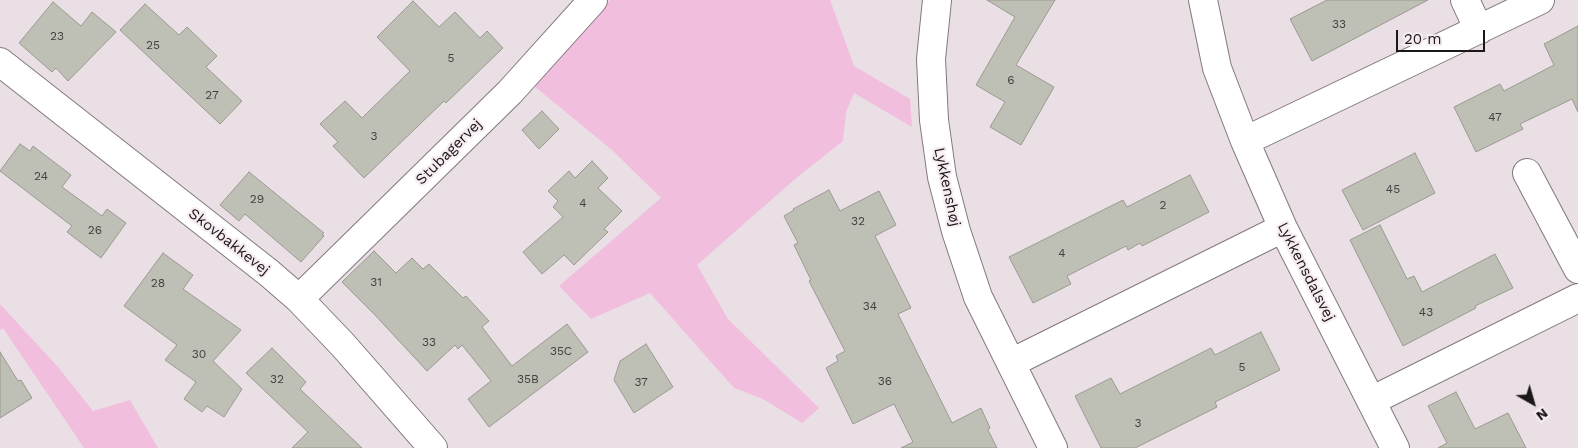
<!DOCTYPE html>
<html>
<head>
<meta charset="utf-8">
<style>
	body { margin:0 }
	#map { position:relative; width:1578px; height:448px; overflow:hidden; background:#eadfe5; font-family:"Work Sans",sans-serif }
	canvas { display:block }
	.north { position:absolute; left:1508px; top:378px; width:50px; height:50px; -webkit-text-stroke:4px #f7ecf2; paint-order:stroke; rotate:142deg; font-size:14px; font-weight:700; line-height:20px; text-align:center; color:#1b181a }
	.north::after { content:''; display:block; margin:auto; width:18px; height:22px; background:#1b181a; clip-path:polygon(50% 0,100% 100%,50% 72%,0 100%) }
	.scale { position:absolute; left:1396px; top:30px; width:89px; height:22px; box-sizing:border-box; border:2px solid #1b181a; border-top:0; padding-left:6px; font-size:15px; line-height:18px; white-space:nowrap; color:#1b181a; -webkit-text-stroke:4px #f7ecf2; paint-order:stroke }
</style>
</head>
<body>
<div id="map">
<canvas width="1578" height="448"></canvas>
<div class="north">N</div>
<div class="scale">20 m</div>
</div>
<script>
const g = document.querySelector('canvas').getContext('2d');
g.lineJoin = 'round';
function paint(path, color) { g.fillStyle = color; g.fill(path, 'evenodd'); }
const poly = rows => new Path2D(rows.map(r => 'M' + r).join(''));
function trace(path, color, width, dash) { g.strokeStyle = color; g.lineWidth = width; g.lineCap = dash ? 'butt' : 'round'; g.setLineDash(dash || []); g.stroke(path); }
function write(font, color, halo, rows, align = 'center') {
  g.font = font + ' "Work Sans",sans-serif'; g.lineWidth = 4.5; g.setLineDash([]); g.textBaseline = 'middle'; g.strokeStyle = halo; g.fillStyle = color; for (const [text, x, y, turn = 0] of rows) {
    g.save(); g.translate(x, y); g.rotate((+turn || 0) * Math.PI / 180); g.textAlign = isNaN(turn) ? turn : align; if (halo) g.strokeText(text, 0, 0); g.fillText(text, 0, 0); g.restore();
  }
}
const green = poly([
	[610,0,830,0,854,66,910,99,912,127,854,93,846,112,843,141,795,179,697,265,728,319,819,408,802,423,763,399,734,388,650,293,591,319,559,286,661,198,612,150,534,86],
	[0,304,58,367,93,411,130,400,158,448,84,448,3,328,0,330]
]);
const building = poly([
	[987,0,1055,0,1016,65,1054,87,1021,145,990,127,1005,102,976,85,1015,17,987,0],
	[1327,0,1428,0,1312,61,1290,19,1327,0],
	[413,1,439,27,455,12,480,38,487,31,503,48,446,103,444,101,364,178,333,146,338,142,320,124,345,101,362,118,410,71,377,37,413,1],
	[53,2,81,26,92,12,116,32,68,81,56,68,52,72,19,43,53,2],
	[145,4,179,35,187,27,217,56,206,67,242,101,220,124,120,30,145,4],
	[1578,26,1578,112,1572,99,1520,124,1523,129,1476,152,1454,107,1500,84,1504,91,1554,65,1544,44,1578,26],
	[542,111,559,129,539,149,522,130,542,111],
	[20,144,30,151,33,146,71,175,62,187,102,216,107,209,126,223,101,258,67,232,72,226,0,171,20,144],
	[1415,153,1435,193,1363,230,1342,190,1415,153],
	[592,161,608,178,598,188,622,211,604,229,608,232,574,265,564,255,542,274,523,252,563,217,553,207,558,201,548,191,569,171,575,178,592,161],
	[249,172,324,233,322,235,324,236,301,262,245,214,239,221,220,205,249,172],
	[1190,175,1209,212,1142,246,1140,243,1128,250,1126,246,1067,276,1071,284,1033,303,1009,257,1123,200,1127,207,1190,175],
	[829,190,840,211,879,191,896,225,875,236,911,308,898,314,952,423,981,408,990,428,988,430,997,448,901,448,913,442,894,404,853,424,826,368,838,361,836,356,845,351,809,281,811,280,794,245,798,243,784,216,794,210,793,209,829,190],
	[1380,225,1407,279,1414,276,1422,292,1495,254,1513,288,1475,306,1476,308,1403,346,1350,240,1380,225],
	[374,251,396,273,412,258,423,269,429,264,463,298,466,296,489,321,482,327,512,366,567,324,588,352,489,427,468,399,491,381,462,345,458,349,455,345,427,371,374,314,342,282,374,251],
	[163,253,193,275,183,289,241,330,213,361,242,389,224,417,207,406,202,412,184,399,196,382,165,360,177,345,124,306,163,253],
	[1261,332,1280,370,1215,402,1217,407,1135,448,1101,448,1075,396,1111,378,1120,394,1211,348,1215,355,1261,332],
	[646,344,673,387,634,413,614,380,620,361,646,344],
	[272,348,306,382,300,389,362,448,292,448,308,432,246,373,272,348],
	[0,352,18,381,21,380,32,398,0,418,0,352],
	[1456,392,1475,429,1508,413,1526,448,1438,448,1447,443,1428,406,1456,392]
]);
const minor = poly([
	[937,0,931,59,934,120,942,177,956,231,978,297,1053,448],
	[1203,0,1217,68,1245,141,1283,228,1395,448],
	[1465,0,1479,30],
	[0,62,269,273,299,299,343,345,433,448],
	[1245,141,1540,0],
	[1527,173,1578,269],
	[299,299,510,92,593,0],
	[1011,363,1283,228],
	[1371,401,1578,298]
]);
const numberNames = [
	["33",1339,24],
	["23",57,36],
	["25",153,45],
	["5",451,58],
	["6",1011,80],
	["27",212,95],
	["47",1495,117],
	["3",374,136],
	["24",41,176],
	["45",1393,189],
	["29",257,199],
	["4",583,203],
	["2",1163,205],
	["32",858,221],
	["26",95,230],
	["4",1062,253],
	["31",376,282],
	["28",158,283],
	["34",870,306],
	["43",1426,312],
	["33",429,342],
	["35C",561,351],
	["30",199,354],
	["5",1242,367],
	["32",277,379],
	["35B",528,379],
	["36",885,381],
	["37",641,382],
	["3",1138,423]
];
const streetNames = [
	["Stubagervej",449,152,-45],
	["Lykkenshøj",947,187,78],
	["Skovbakkevej",229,242,38],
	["Lykkensdalsvej",1306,272,63]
];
paint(green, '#f2bede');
paint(building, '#bebfb5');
trace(building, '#9a9a91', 1);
trace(minor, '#82797e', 30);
trace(minor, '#fff', 28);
write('12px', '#444241', null, numberNames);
write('15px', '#1b181a', '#f7ecf2', streetNames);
</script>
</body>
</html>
